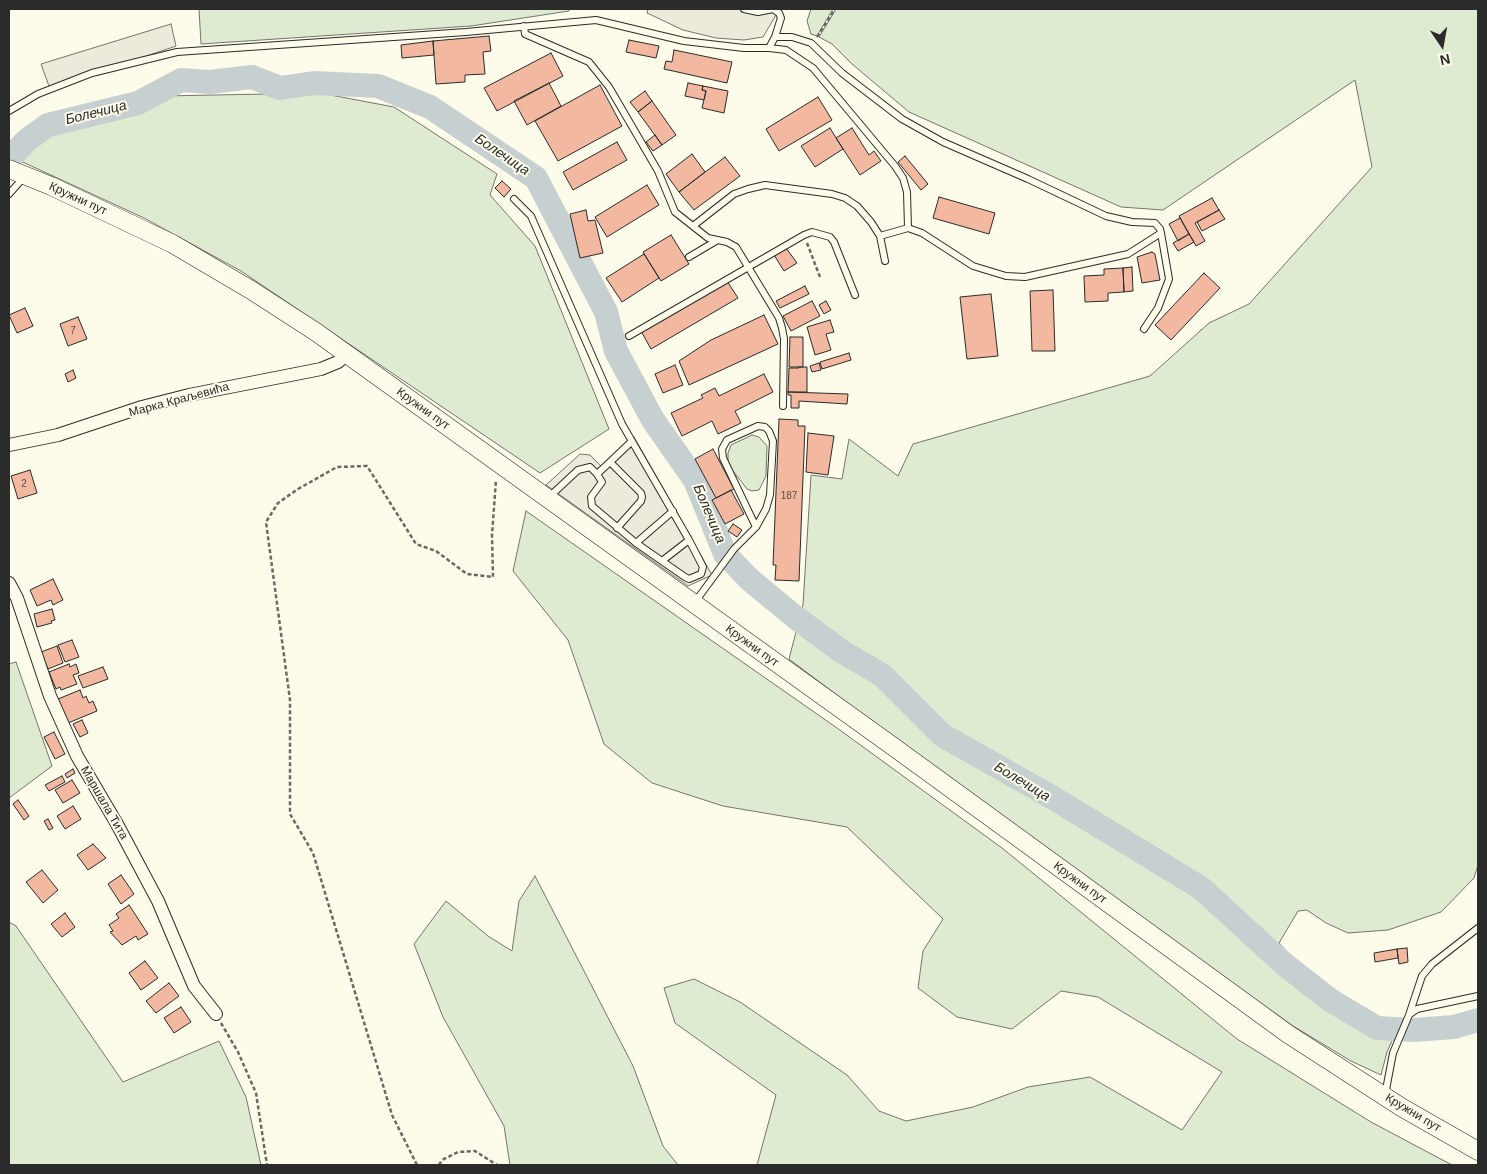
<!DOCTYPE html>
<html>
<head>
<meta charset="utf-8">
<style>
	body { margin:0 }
	#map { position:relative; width:1487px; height:1174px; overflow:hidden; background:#fdfbea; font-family:Helvetica,sans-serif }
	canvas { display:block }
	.frame { position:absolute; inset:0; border:10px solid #2b2b2b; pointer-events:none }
	.north { position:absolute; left:1417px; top:20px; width:50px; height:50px; -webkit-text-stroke:4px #fdfbea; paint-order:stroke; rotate:168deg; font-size:14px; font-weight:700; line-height:20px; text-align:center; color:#2b2b2b }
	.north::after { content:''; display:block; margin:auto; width:18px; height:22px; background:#2b2b2b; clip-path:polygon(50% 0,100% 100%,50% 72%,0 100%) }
</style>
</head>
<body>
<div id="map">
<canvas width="1487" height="1174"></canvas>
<div class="frame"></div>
<div class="north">N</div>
</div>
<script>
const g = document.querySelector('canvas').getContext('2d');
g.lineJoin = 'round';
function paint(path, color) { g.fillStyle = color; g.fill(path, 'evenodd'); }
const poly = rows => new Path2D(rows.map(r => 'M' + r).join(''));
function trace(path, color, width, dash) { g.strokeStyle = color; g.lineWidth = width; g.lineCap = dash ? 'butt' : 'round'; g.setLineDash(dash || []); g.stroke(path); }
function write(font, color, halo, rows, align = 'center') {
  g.font = font + ' Helvetica,sans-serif'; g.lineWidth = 4; g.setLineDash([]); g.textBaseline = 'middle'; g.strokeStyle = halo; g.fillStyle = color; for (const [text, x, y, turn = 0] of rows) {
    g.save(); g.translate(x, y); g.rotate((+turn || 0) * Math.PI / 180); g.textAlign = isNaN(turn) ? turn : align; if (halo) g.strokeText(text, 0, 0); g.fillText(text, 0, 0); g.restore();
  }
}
const green = poly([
	[199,9,569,9,569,11,471,26,201,44,199,9],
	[811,9,833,9,817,36,811,34,807,21,811,9],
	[836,9,1478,9,1478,865,1474,878,1441,912,1388,930,1348,933,1326,923,1307,910,1298,911,1279,943,1305,974,1381,1023,1401,1021,1387,1052,1381,1075,1351,1061,1293,1026,989,810,789,659,803,605,811,475,842,479,849,439,898,476,913,444,1150,376,1209,323,1249,304,1372,167,1355,80,1163,210,1121,207,909,112,852,64,832,44,819,37,836,9],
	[320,93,394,107,497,174,490,195,535,246,609,429,540,473,241,271,144,218,14,158,60,131,112,121,162,96,320,93],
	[752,435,759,437,767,446,766,476,759,490,752,491,747,489,733,471,728,462,728,453,731,445,752,435],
	[526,511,837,728,1002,848,1237,1039,1371,1122,1452,1165,757,1165,776,1095,675,1023,664,988,694,979,740,1002,847,1075,879,1111,906,1121,973,1107,1028,1087,1090,1077,1182,1130,1222,1072,1098,997,1061,991,1012,1029,957,1017,918,988,923,951,943,919,847,827,723,806,652,783,604,744,568,640,513,571,526,511],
	[16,662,52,766,9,798,9,664,16,662],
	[535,876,633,1066,663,1146,678,1165,510,1165,504,1126,443,1017,414,944,446,901,488,936,512,951,519,901,535,876],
	[9,922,16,926,123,1082,219,1041,246,1097,261,1165,9,1165,9,922]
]);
const parking = poly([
	[648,9,771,9,776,15,763,37,744,40,716,38,683,30,647,13,648,9],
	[171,24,176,46,50,89,41,64,171,24],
	[634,437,712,575,688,586,546,485,580,454,590,455,601,466,634,437]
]);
const river = poly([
	[9,159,27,140,48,125,138,103,181,80,210,82,252,77,280,88,314,83,378,86,430,107,536,178,606,312,616,351,653,420,695,480,725,554,749,579,795,617,841,651,882,675,942,735,1055,799,1201,888,1284,964,1330,1000,1377,1028,1414,1030,1454,1027,1478,1020]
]);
const building = poly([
	[489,36,491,51,483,52,485,74,465,75,465,82,436,84,433,41,489,36],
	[629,40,659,46,656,58,626,52,629,40],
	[433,41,434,55,402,58,401,45,433,41],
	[674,50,732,62,727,83,664,69,666,61,672,62,674,50],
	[551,53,563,76,497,111,484,88,551,53],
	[549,83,561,106,527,125,514,101,549,83],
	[688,83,703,86,702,90,706,91,704,100,685,96,688,83],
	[600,85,622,126,558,161,535,121,600,85],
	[703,86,728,91,724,113,702,108,706,91,702,90,703,86],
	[645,91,652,101,638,112,630,102,645,91],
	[818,97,832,120,779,151,766,129,818,97],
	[652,101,676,135,662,145,638,112,652,101],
	[830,128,843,149,815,167,801,146,830,128],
	[852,128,869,155,874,151,881,161,860,175,836,138,852,128],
	[655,135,662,145,653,151,646,142,655,135],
	[617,142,627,160,573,190,563,172,617,142],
	[692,154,705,172,679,192,666,174,692,154],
	[905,156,928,184,921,190,898,162,905,156],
	[725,157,740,176,694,210,679,192,725,157],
	[502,181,511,189,504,197,495,188,502,181],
	[647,185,659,205,607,237,595,217,647,185],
	[939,197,995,213,989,234,933,218,939,197],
	[1212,198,1219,210,1195,223,1205,241,1196,246,1179,216,1212,198],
	[586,210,588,221,595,220,603,253,580,258,570,214,586,210],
	[1219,210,1225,219,1202,231,1197,222,1219,210],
	[1180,218,1189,234,1178,241,1169,224,1180,218],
	[1189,234,1194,242,1178,251,1173,243,1189,234],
	[671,235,689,264,661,281,643,252,671,235],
	[786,248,797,263,784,271,774,255,786,248],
	[1152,252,1155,254,1160,280,1142,283,1137,257,1152,252],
	[644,254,659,278,622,302,606,278,644,254],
	[1132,267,1133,291,1124,292,1123,268,1132,267],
	[1123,268,1124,292,1108,293,1108,301,1085,302,1084,276,1104,275,1104,269,1123,268],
	[1204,273,1220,288,1171,340,1155,325,1204,273],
	[727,281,738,298,651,349,641,331,727,281],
	[805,286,809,294,780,308,776,301,805,286],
	[1053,290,1055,351,1032,351,1030,291,1053,290],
	[991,294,998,356,967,359,960,297,991,294],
	[812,301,820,316,791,331,783,316,812,301],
	[826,301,831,310,824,314,819,305,826,301],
	[25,308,33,326,17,333,9,315,25,308],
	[764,315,778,344,689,385,679,361,711,340,764,315],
	[78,317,87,339,68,346,60,324,78,317],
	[830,320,834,332,826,334,831,350,815,355,807,327,830,320],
	[790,337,803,337,803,367,789,367,790,337],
	[849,353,851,360,822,369,820,362,849,353],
	[819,363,821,370,812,372,810,366,819,363],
	[675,365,683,385,663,393,655,374,675,365],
	[799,367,807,367,807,392,788,392,789,368,799,368,799,367],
	[73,370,76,378,68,382,65,374,73,370],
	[764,374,773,392,735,411,741,423,718,434,712,421,682,436,671,413,703,398,701,395,715,388,719,396,764,374],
	[788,392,848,394,847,404,799,401,799,408,791,408,791,395,788,395,788,392],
	[779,419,798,420,798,426,805,426,799,581,775,580,776,565,773,565,779,419],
	[808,433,834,436,828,475,806,472,808,433],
	[713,449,734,489,716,498,695,459,713,449],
	[30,470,37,493,18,499,11,476,30,470],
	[731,490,744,514,725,524,712,500,731,490],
	[733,524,742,530,737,537,728,531,733,524],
	[53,579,63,600,53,605,51,600,37,606,30,590,53,579],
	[52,609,55,620,51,621,52,623,37,627,34,614,52,609],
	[72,640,79,657,65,662,58,645,72,640],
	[57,646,63,663,48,669,41,652,57,646],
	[69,664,70,667,76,664,79,673,73,675,77,684,61,690,60,687,56,689,49,672,69,664],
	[103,667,108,679,83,688,78,676,103,667],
	[80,690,83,698,86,696,89,703,93,701,97,711,68,723,58,699,80,690],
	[82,720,88,733,80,737,73,724,82,720],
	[54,732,65,754,55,759,44,737,54,732],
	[73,769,75,773,67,778,65,774,73,769],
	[62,776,65,782,49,791,45,785,62,776],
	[72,780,80,793,63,803,55,790,72,780],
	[18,800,29,816,24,820,13,804,18,800],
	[73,806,81,819,65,829,57,816,73,806],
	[48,819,53,828,49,830,44,821,48,819],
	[93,844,106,858,88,870,77,855,93,844],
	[42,870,58,890,43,903,26,882,42,870],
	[121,875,134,894,121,904,108,884,121,875],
	[129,905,148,934,138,940,136,936,122,945,110,932,113,931,109,925,119,918,116,914,129,905],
	[65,913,75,927,62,937,51,924,65,913],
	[1407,948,1408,962,1399,964,1397,949,1407,948],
	[1397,949,1398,958,1375,962,1374,953,1397,949],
	[145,961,158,978,141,990,129,973,145,961],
	[169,983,179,996,156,1013,146,1001,169,983],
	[181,1007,191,1022,174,1033,164,1018,181,1007]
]);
const path = poly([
	[817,37,835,9],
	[807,243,820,277],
	[221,1023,238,1052,256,1093,267,1165],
	[417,1165,392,1115,313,853,290,814,290,700,266,522,278,503,298,489,337,467,367,466,416,544,436,551,467,574,493,577,492,535,496,480],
	[439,1165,442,1160,458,1152,475,1151,497,1165]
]);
const lane = poly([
	[744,9,758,12,773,9,779,13,781,18,775,37],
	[524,26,525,34,589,62,609,87,658,171,675,212,708,238,727,242,736,247,779,318,782,328,784,339,783,406],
	[769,48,786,50,813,68,895,166,903,178,907,192,908,228],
	[9,111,38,94,92,73,177,52,466,32,596,20,684,41,744,48,769,48,775,37,792,37,811,43,842,73,902,119,943,142,1028,179,1106,216,1132,222,1155,223,1160,229,1161,233,1128,254,1025,277,1006,276,973,266,922,233,908,228,880,236],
	[9,194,25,176],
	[514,199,531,216,622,424,689,540,703,567,701,574,689,579,685,577,636,543,592,506,591,497,602,482,597,474],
	[693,226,734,194,748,189,765,185,832,194,845,198,857,206,871,222,880,236,885,261],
	[689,257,716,241],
	[1144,329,1158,308,1169,279,1161,233],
	[629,336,804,235,812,232,830,237,834,242,855,295],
	[548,498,578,470,590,467,597,474,610,462],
	[617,528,641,501,642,497,641,493,610,462,631,442],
	[636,543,673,511],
	[662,561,689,540],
	[695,602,734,549,756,527,766,509,770,495,773,441,769,431,765,427,758,426,727,440,722,449,723,458,756,527],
	[1410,1014,1417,1009,1478,996],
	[1385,1095,1393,1053,1409,1015,1422,976,1432,964,1478,928]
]);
const street = poly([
	[9,445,58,435,142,407,189,395,321,369,338,362,347,354],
	[9,583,17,598,50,696,77,756,117,824,158,901,194,986,216,1014]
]);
const secondary = poly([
	[9,169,51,186,173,244,251,290,316,332,891,745,1288,1034,1401,1107,1478,1151]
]);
const numberNames = [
	["7",73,331],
	["2",24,484],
	["187",789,496]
];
const streetNames = [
	["Кружни пут",78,199,25],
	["Марка Краљевића",179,400,-15],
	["Кружни пут",423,409,36],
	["Кружни пут",752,646,36],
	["Маршала Тита",104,803,60],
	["Кружни пут",1080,883,36],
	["Кружни пут",1413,1113,31]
];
const waterNames = [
	["Болечица",96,113,-14],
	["Болечица",502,155,34],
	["Болечица",709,514,67],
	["Болечица",1022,782,31]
];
paint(green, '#deebd1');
trace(green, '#74746e', 1);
paint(parking, '#eceadb');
trace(parking, '#74746e', 1);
trace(river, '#c7d0d0', 24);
paint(building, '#f2b8a0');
trace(building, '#2b2b2b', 1);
trace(lane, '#2b2b2b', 8);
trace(street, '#2b2b2b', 14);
trace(secondary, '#2b2b2b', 19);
trace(path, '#6a6964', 2.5, [4, 2.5]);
trace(lane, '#fdfbea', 6);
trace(street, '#fdfbea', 12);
trace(secondary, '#fdfbea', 18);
write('10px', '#5d4e48', null, numberNames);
write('12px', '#2b2b2b', '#fdfbea', streetNames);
write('italic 14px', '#2b2b2b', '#fdfbea', waterNames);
</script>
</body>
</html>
